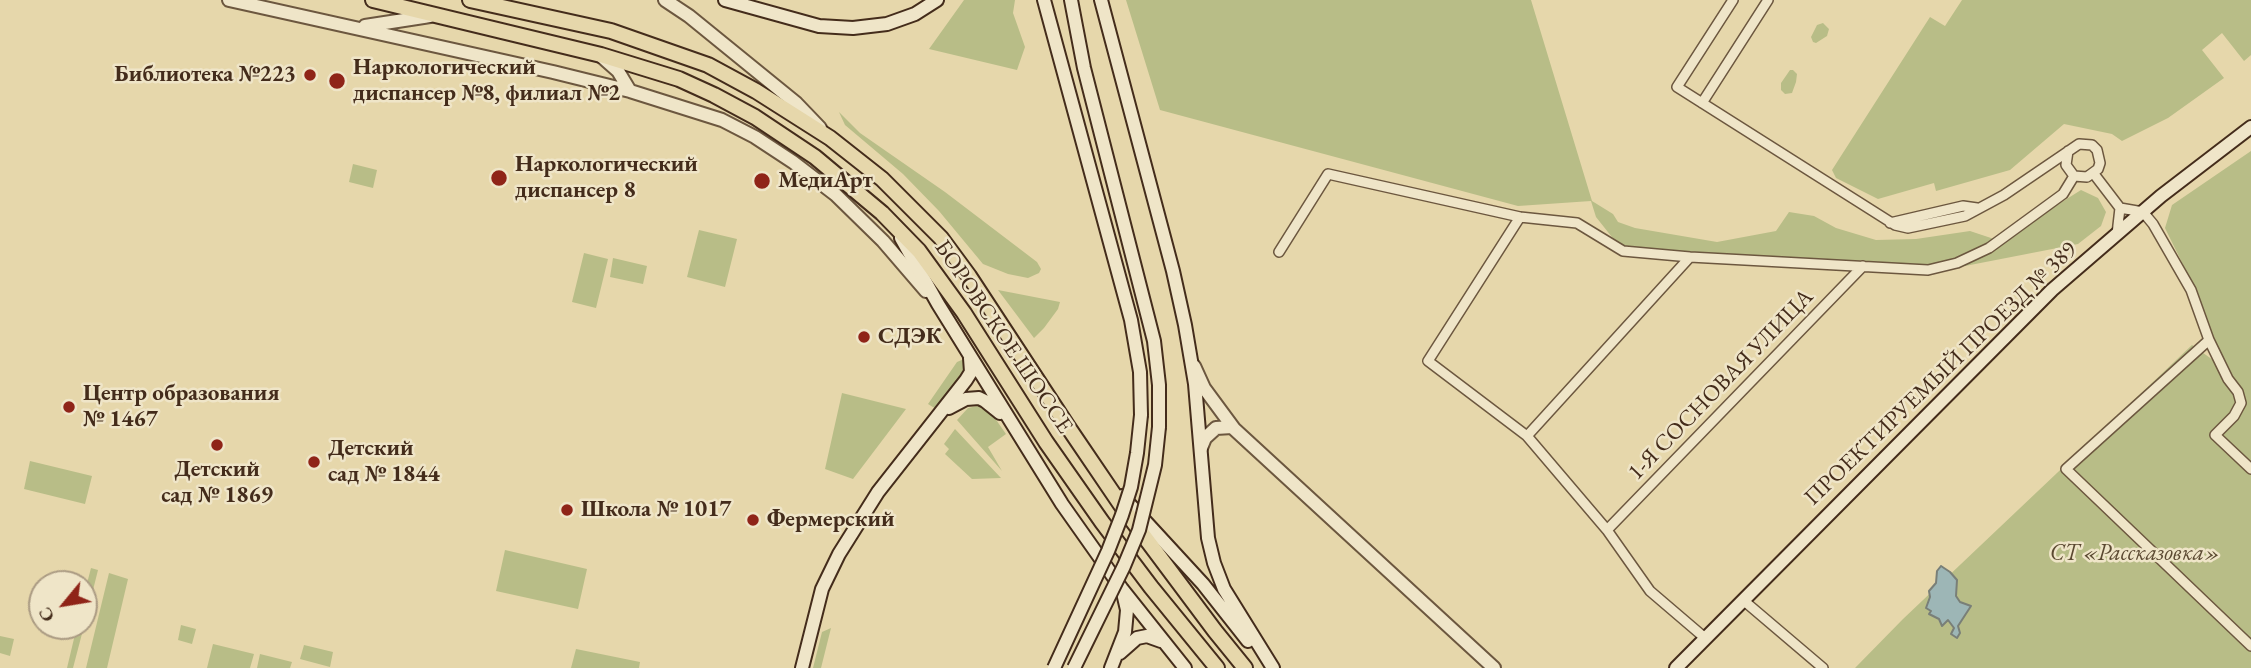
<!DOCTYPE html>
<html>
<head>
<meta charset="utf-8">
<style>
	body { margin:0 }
	#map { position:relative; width:2251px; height:668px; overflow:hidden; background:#e6d7ab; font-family:"EB Garamond",serif }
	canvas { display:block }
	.north { position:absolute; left:28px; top:570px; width:70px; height:70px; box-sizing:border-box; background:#efe5c8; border:2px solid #ab9b83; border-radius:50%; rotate:240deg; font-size:19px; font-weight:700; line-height:28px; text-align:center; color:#442c1b }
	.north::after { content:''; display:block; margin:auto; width:24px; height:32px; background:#8f2418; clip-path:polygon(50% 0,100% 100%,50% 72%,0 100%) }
</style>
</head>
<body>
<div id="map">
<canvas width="2251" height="668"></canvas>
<div class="north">С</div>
</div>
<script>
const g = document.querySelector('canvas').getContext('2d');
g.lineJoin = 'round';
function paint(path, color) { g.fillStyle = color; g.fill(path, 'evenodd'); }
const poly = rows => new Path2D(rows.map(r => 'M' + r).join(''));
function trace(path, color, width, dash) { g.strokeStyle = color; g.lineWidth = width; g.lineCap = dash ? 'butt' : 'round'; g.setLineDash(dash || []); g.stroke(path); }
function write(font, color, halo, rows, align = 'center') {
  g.font = font + ' "EB Garamond",serif'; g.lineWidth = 5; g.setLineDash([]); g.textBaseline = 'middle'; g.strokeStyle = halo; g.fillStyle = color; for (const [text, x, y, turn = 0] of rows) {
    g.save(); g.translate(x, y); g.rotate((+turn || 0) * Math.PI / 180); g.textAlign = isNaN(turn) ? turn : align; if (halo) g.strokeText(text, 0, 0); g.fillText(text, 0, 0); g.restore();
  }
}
const green = poly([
	[964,0,1015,0,1013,13,1025,47,1017,70,929,49],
	[1126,0,1531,0,1592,201,1613,214,1618,222,1635,228,1717,242,1776,231,1789,212,1814,216,1836,228,1876,240,1916,239,1970,231,2000,241,2081,190,2098,198,2106,212,2101,226,2078,244,1965,266,1702,258,1623,251,1596,217,1591,201,1518,206,1160,110],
	[1962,0,2251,0,2251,55,2244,61,2222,33,2202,50,2224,78,2168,118,2122,141,2112,134,2064,124,2010,170,1936,191,1934,183,1878,199,1836,178,1832,170,1930,17,1945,26],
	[1823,23,1829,29,1827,36,1816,43,1813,42,1811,37,1817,25],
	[1790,70,1793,70,1797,74,1796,82,1792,93,1785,94,1781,90,1781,83],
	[839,112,860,133,945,192,1037,262,1041,269,1039,273,1028,278,1008,274,983,264,939,211,903,174,845,125],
	[2251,151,2251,668,1855,668,1903,619,2192,345,2227,370,2218,355,2195,289,2165,228,2172,205],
	[353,164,377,170,373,188,349,182],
	[699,230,737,239,725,287,687,277],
	[584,253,608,259,596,308,572,302],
	[613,258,647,266,643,284,610,277],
	[998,290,1060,302,1058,309,1044,328,1034,338],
	[964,359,965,371,936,409,928,404,957,362],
	[842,393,906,409,853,479,825,469],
	[977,406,992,414,1006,434,988,447,1002,471,957,420,968,408],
	[955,429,1001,478,972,479,945,454,949,449,944,444],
	[30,461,92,476,85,504,24,489],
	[505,550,587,569,578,609,496,591],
	[91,568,98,570,84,626,84,595],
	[109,573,128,579,107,668,86,668],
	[181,625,196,629,192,644,178,640],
	[77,626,84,626,73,668,67,668],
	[831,628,821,668,813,668,822,632],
	[0,636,14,639,10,656,0,653],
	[213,644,254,654,250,668,207,668],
	[304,645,333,652,330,667,300,659],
	[576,649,640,662,639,668,571,668],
	[260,654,292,662,290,668,257,668]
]);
const water = poly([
	[1941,566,1950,572,1957,580,1956,596,1960,602,1971,606,1958,626,1960,633,1957,638,1951,634,1954,628,1948,620,1942,626,1939,619,1929,614,1931,611,1926,608,1930,597,1929,591,1936,583,1937,571,1941,566]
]);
const minor = poly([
	[1733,0,1677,87,1895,225,1908,228,1965,216,2004,195,2079,144,2092,145,2097,150,2100,163,2098,169,2087,177,2074,176,2066,165,2068,151],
	[1702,103,1768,0],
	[2094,174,2120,208,2117,234],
	[2120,208,2143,212,2153,224,2191,290,2209,340,2066,469,2251,646],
	[1520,217,1428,361,1527,436,1607,530,1650,591,1705,638],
	[1890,223,1963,206,1977,208],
	[1279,252,1328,174,1520,217,1577,223,1623,251,1690,257,1928,270,1957,263,1989,248,2063,194,2074,176],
	[2209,340,2228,379,2238,392,2241,403,2234,416,2215,435,2251,469],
	[1527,436,1690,257],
	[1607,530,1863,266],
	[1743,600,1823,668]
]);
const tertiary = poly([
	[229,0,553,72,630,91,722,120,755,137,793,162,836,195,883,241,926,291],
	[665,0,689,16,796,103,820,128],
	[365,26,430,16],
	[601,56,618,71,630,91],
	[1194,366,1204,388,1235,430],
	[1201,448,1205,438,1216,428,1232,427,1494,668]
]);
const secondary = poly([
	[725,0,819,26,853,28,887,24,915,14,937,0],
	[1044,0,1131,320,1140,372,1141,415],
	[1071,0,1084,68,1154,341,1159,385,1159,427],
	[1101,0,1173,271,1185,325,1195,384,1208,538,1214,563,1224,589,1273,668],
	[901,238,938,304,1062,504,1122,589,1185,668],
	[949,408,966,399,979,398,985,401,1000,413],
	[1122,496,1203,584,1248,641],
	[1120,653,1137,638,1147,636,1161,641],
	[802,668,822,589,839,554,878,492,966,380,971,372,970,358],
	[1111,668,1125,632,1127,610,1123,593],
	[1676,668,2052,290,2161,196,2251,127]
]);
const primary = poly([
	[373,0,601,55,679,79,714,95,755,117,815,157,882,213,919,251,964,313,1046,442,1102,522,1151,587,1217,668],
	[470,0,611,31,708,65,756,91,830,138,882,179,941,238,969,276,1068,427,1123,508,1215,631,1245,668]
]);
const secondaryBridge = poly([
	[1054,668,1108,551,1122,515,1131,487,1137,453,1141,415],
	[1074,668,1124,566,1139,530,1155,465,1159,427]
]);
const markers = [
	[310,75,7,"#8f2418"],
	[337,81,9,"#8f2418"],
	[499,178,9,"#8f2418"],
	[762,181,9,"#8f2418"],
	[864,337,7,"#8f2418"],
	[69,407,7,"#8f2418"],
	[217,445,7,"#8f2418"],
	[314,462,7,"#8f2418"],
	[567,510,7,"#8f2418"],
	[753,520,7,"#8f2418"]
];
const poiNames = [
	["Наркологический",353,68],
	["диспансер №8, филиал №2",353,94],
	["Библиотека №223",296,75,"right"],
	["Наркологический",515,165],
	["диспансер 8",515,191],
	["МедиАрт",778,181],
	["СДЭК",878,337],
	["Центр образования",83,394],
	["№ 1467",83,420],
	["Детский",328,449],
	["сад № 1844",328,475],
	["Детский",217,470,"center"],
	["сад № 1869",217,496,"center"],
	["Школа № 1017",581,510],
	["Фермерский",767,520]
];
const streetNames = [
	["БОРОВСКОЕ ШОССЕ",1003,337,56],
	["ПРОЕКТИРУЕМЫЙ ПРОЕЗД № 389",1941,374,-44],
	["1-Я СОСНОВАЯ УЛИЦА",1721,385,-46]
];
const parkNames = [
	["СТ «Рассказовка»",2135,554]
];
paint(green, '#b8bd87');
paint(water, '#9db6b6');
trace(water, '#797f78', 2);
trace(minor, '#6c573f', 12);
trace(tertiary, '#6c573f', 16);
trace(secondary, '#442c1b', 16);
trace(primary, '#442c1b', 18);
trace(minor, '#efe5c8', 9);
trace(tertiary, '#efe5c8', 12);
trace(secondary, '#efe5c8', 12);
trace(primary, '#e6d7ab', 14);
trace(secondaryBridge, '#442c1b', 16, []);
trace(secondaryBridge, '#efe5c8', 12);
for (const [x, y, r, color] of markers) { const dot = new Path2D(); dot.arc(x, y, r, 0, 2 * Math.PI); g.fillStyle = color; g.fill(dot); trace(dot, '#efe5c8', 2.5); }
write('bold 23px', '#442c1b', '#efe5c8', poiNames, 'left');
write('23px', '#442c1b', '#efe5c8', streetNames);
write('italic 23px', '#5b4931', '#efe5c8', parkNames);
</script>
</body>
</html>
